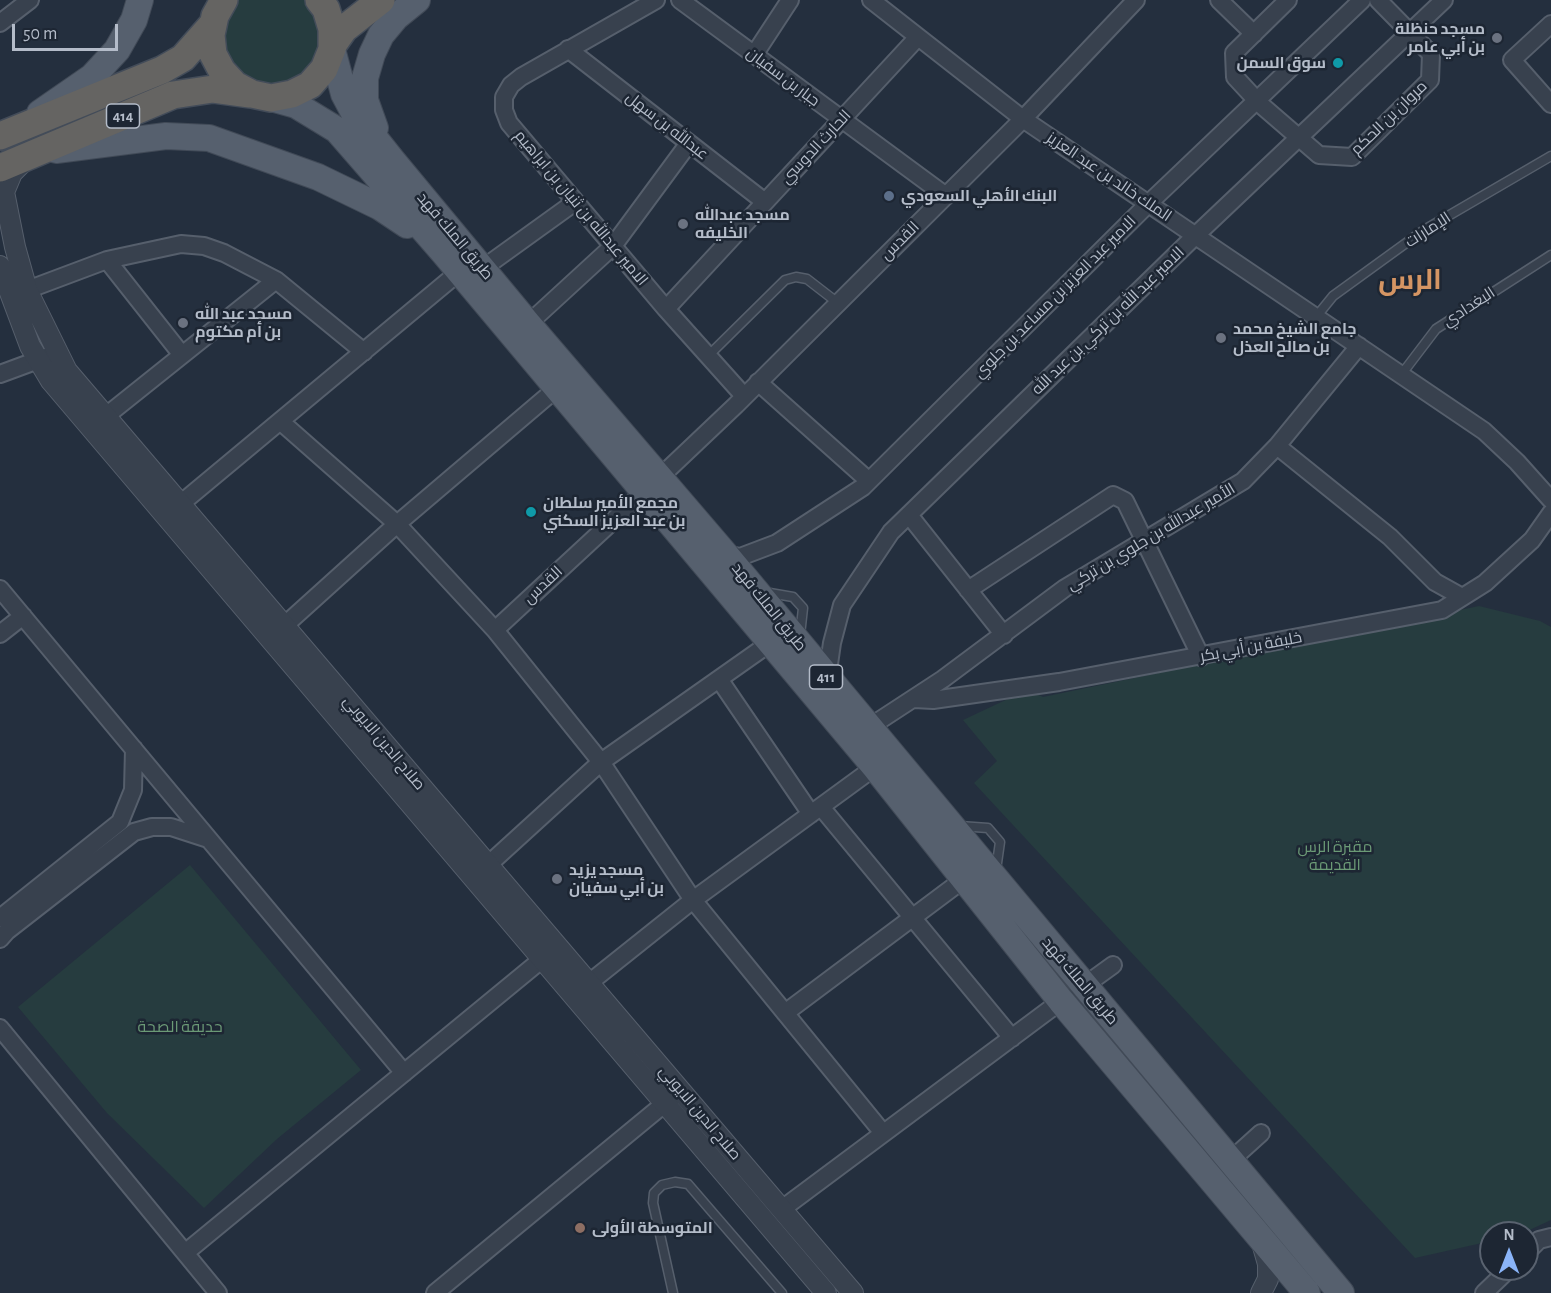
<!DOCTYPE html>
<html>
<head>
<meta charset="utf-8">
<style>
	body { margin:0 }
	#map { position:relative; width:1551px; height:1293px; overflow:hidden; background:#242f3e; font-family:"Alegreya Sans",sans-serif }
	canvas { display:block }
	.north { position:absolute; left:1479px; top:1221px; width:60px; height:60px; box-sizing:border-box; background:#1d2633; border:2px solid #59626f; border-radius:50%; rotate:0deg; font-size:16px; font-weight:700; line-height:24px; text-align:center; color:#b4bcc9 }
	.north::after { content:''; display:block; margin:auto; width:21px; height:27px; background:#8ab4f8; clip-path:polygon(50% 0,100% 100%,50% 72%,0 100%) }
	.scale { position:absolute; left:12px; top:24px; width:106px; height:27px; box-sizing:border-box; border:3px solid #b4bcc9; border-top:0; padding-left:8px; font-size:18px; line-height:21px; white-space:nowrap; color:#b4bcc9; -webkit-text-stroke:4px #1d2633; paint-order:stroke }
</style>
</head>
<body>
<div id="map">
<canvas width="1551" height="1293"></canvas>
<div class="north">N</div>
<div class="scale">50 m</div>
</div>
<script>
const g = document.querySelector('canvas').getContext('2d');
g.lineJoin = 'round';
function paint(path, color) { g.fillStyle = color; g.fill(path, 'evenodd'); }
const poly = rows => new Path2D(rows.map(r => 'M' + r).join(''));
function trace(path, color, width, dash) { g.strokeStyle = color; g.lineWidth = width; g.lineCap = dash ? 'butt' : 'round'; g.setLineDash(dash || []); g.stroke(path); }
function write(font, color, halo, rows, align = 'center') {
  g.font = font + ' "Alegreya Sans",Cairo,sans-serif'; g.lineWidth = 5; g.setLineDash([]); g.textBaseline = 'middle'; g.strokeStyle = halo; g.fillStyle = color; for (const [text, x, y, turn = 0] of rows) {
    g.save(); g.translate(x, y); g.rotate((+turn || 0) * Math.PI / 180); g.textAlign = isNaN(turn) ? turn : align; if (halo) g.strokeText(text, 0, 0); g.fillText(text, 0, 0); g.restore();
  }
}
const green = poly([
	[231,0,313,0,324,52,297,86,251,88,222,62,222,15],
	[1479,606,1540,621,1551,627,1551,1220,1523,1233,1491,1233,1491,1241,1415,1258,974,783,997,761,963,720,1012,697,1032,692,1043,697],
	[190,865,361,1070,277,1139,204,1208,107,1113,18,1007]
]);
const service = poly([
	[1316,317,1333,296,1424,230,1551,156],
	[708,356,785,280,796,277,807,279,838,303],
	[1401,375,1436,329,1551,255],
	[764,592,793,597,803,608,800,635],
	[960,826,988,828,1000,842,996,870],
	[673,1293,653,1203,654,1193,662,1185,675,1182,688,1184,782,1293]
]);
const minor = poly([
	[656,0,521,77,511,85,504,97,504,110,509,123,666,309,744,396],
	[680,0,946,196],
	[871,0,1023,119,1484,431,1517,462,1551,500],
	[1219,0,1254,34],
	[1288,0,1234,53,1235,77,1260,104,1319,155,1352,157,1430,80,1431,54,1378,0],
	[0,23,30,0],
	[1551,24,1512,60,1551,104],
	[568,49,765,202],
	[754,55,790,0],
	[107,260,182,355],
	[482,269,575,202],
	[27,290,107,260,181,244,204,246,224,253,276,280,364,352],
	[666,309,918,37],
	[528,324,613,246,689,143],
	[0,374,57,353],
	[758,382,869,481],
	[106,416,276,280],
	[280,421,397,524,495,630,601,762,693,900,883,1133],
	[1277,446,1390,537,1435,582,1462,597],
	[659,478,736,405,1023,119,1136,0],
	[172,511,459,272],
	[909,515,1004,635],
	[725,554,740,557,777,543,863,487,1148,204,1362,0],
	[0,589,404,1073],
	[968,590,1113,495,1125,501,1201,657],
	[284,626,397,524,557,388],
	[495,630,644,492],
	[0,634,23,616],
	[827,678,832,643,842,605,891,532,1195,236,1444,0],
	[719,679,811,814],
	[914,699,933,700,1059,682,1442,610,1485,583,1532,540,1551,513],
	[868,728,943,679,1065,588,1243,481,1277,446,1359,346],
	[821,807,1012,1038],
	[488,865,601,762,770,643],
	[0,918,120,822,133,790,134,749],
	[0,939,7,931,134,832,152,827,171,827,208,839],
	[589,983,693,900,875,767],
	[1084,986,1113,965],
	[785,1013,964,879],
	[0,1028,218,1293],
	[1230,1161,1261,1133],
	[782,1209,1061,1001],
	[1527,1252,1539,1240,1551,1237],
	[185,1253,552,951],
	[435,1293,675,1095],
	[1484,1293,1509,1269]
]);
const tertiary = poly([
	[26,159,12,173,4,192,15,247,27,290,67,371,853,1293],
	[0,266,30,346,51,381,826,1293],
	[1261,1293,1268,1279,1268,1264,1262,1243]
]);
const primary = poly([
	[332,49,344,94,353,111,392,160,528,324,725,554,1341,1293],
	[271,98,296,105,337,130,444,253,875,767,1061,1001,1307,1293],
	[40,113,92,77,117,50,134,20,140,0],
	[375,128,365,100,365,78,372,54,381,35,396,17,417,0],
	[56,150,166,136,209,138,318,177,380,207,407,225]
]);
const trunk = poly([
	[224,0,215,16,211,35,213,54,222,71,235,85,252,94,271,98,292,94,310,85,324,69,332,49,332,29,326,9,319,0],
	[332,46,344,29,381,0],
	[0,136,162,70,183,58,213,24],
	[0,168,173,95,213,89,250,94]
]);
const markers = [
	[1497,38,6,"#6b7280"],
	[1338,63,6,"#0f9aa8"],
	[889,196,6,"#5c6f8a"],
	[683,224,6,"#6b7280"],
	[183,323,6,"#6b7280"],
	[1221,338,6,"#6b7280"],
	[531,512,6,"#0f9aa8"],
	[557,879,6,"#6b7280"],
	[580,1228,6,"#8d6e63"]
];
const shields = [
	[123,116,33],
	[826,677,33]
];
const shieldNames = [
	["414",123,116],
	["411",826,677]
];
const poiNames = [
	["مسجد حنظلة",1485,29,"right"],
	["بن أبي عامر",1485,47,"right"],
	["سوق السمن",1326,63,"right"],
	["البنك الأهلي السعودي",901,196],
	["مسجد عبدالله",695,215],
	["الخليفه",695,233],
	["مسجد عبد الله",195,314],
	["بن أم مكتوم",195,332],
	["جامع الشيخ محمد",1233,329],
	["بن صالح العذل",1233,347],
	["مجمع الأمير سلطان",543,503],
	["بن عبد العزيز السكني",543,521],
	["مسجد يزيد",569,870],
	["بن أبي سفيان",569,888],
	["المتوسطة الأولى",592,1228]
];
const streetNames = [
	["جبار بن سفيان",783,77,37],
	["مروان بن الحكم",1389,118,-44],
	["عبدالله بن سهل",667,126,38],
	["الحارث الدوسي",816,147,-47],
	["الملك خالد بن عبد العزيز",1109,177,34],
	["الامير عبدالله بن ثنيان بن ابراهيم",581,208,50],
	["الإمارات",1428,230,-33],
	["طريق الملك فهد",455,236,50],
	["القدس",900,241,-45],
	["الامير عبد العزيز بن مساعد بن جلوي",1055,297,-45],
	["البغدادي",1469,307,-33],
	["الامير عبد الله بن تركي بن عبد الله",1108,321,-44],
	["الأمير عبدالله بن جلوي بن تركي",1151,537,-31],
	["القدس",543,585,-43],
	["طريق الملك فهد",769,607,51],
	["خليفة بن أبي بكر",1251,647,-11],
	["صلاح الدين الايوبي",384,743,50],
	["طريق الملك فهد",1080,981,50],
	["صلاح الدين الايوبي",700,1113,50]
];
const parkNames = [
	["مقبرة الرس",1335,847],
	["القديمة",1335,865],
	["حديقة الصحة",180,1027]
];
const townNames = [
	["الرس",1410,281]
];
paint(green, '#263c3f');
trace(service, '#565f6c', 11);
trace(minor, '#565f6c', 20);
trace(tertiary, '#565f6c', 22);
trace(primary, '#414a57', 28);
trace(trunk, '#434c59', 30);
trace(service, '#38414e', 8);
trace(minor, '#38414e', 16);
trace(tertiary, '#38414e', 20);
trace(primary, '#56606e', 26);
trace(trunk, '#656462', 27);
for (const [x, y, r, color] of markers) { const dot = new Path2D(); dot.arc(x, y, r, 0, 2 * Math.PI); g.fillStyle = color; g.fill(dot); trace(dot, '#1d2633', 2); }
for (const [x, y, w] of shields) { const box = new Path2D(); box.roundRect(x - w / 2, y - 12, w, 24, 4.5); g.fillStyle = '#1d2633'; g.fill(box); trace(box, '#b4bcc9', 1.5); }
write('bold 15px', '#b4bcc9', null, shieldNames);
write('bold 16px', '#b4bcc9', '#1d2633', poiNames, 'left');
write('16px', '#b4bcc9', '#1d2633', streetNames);
write('16px', '#6b9a76', '#1d2633', parkNames);
write('bold 28px', '#d59563', '#1d2633', townNames);
</script>
</body>
</html>
